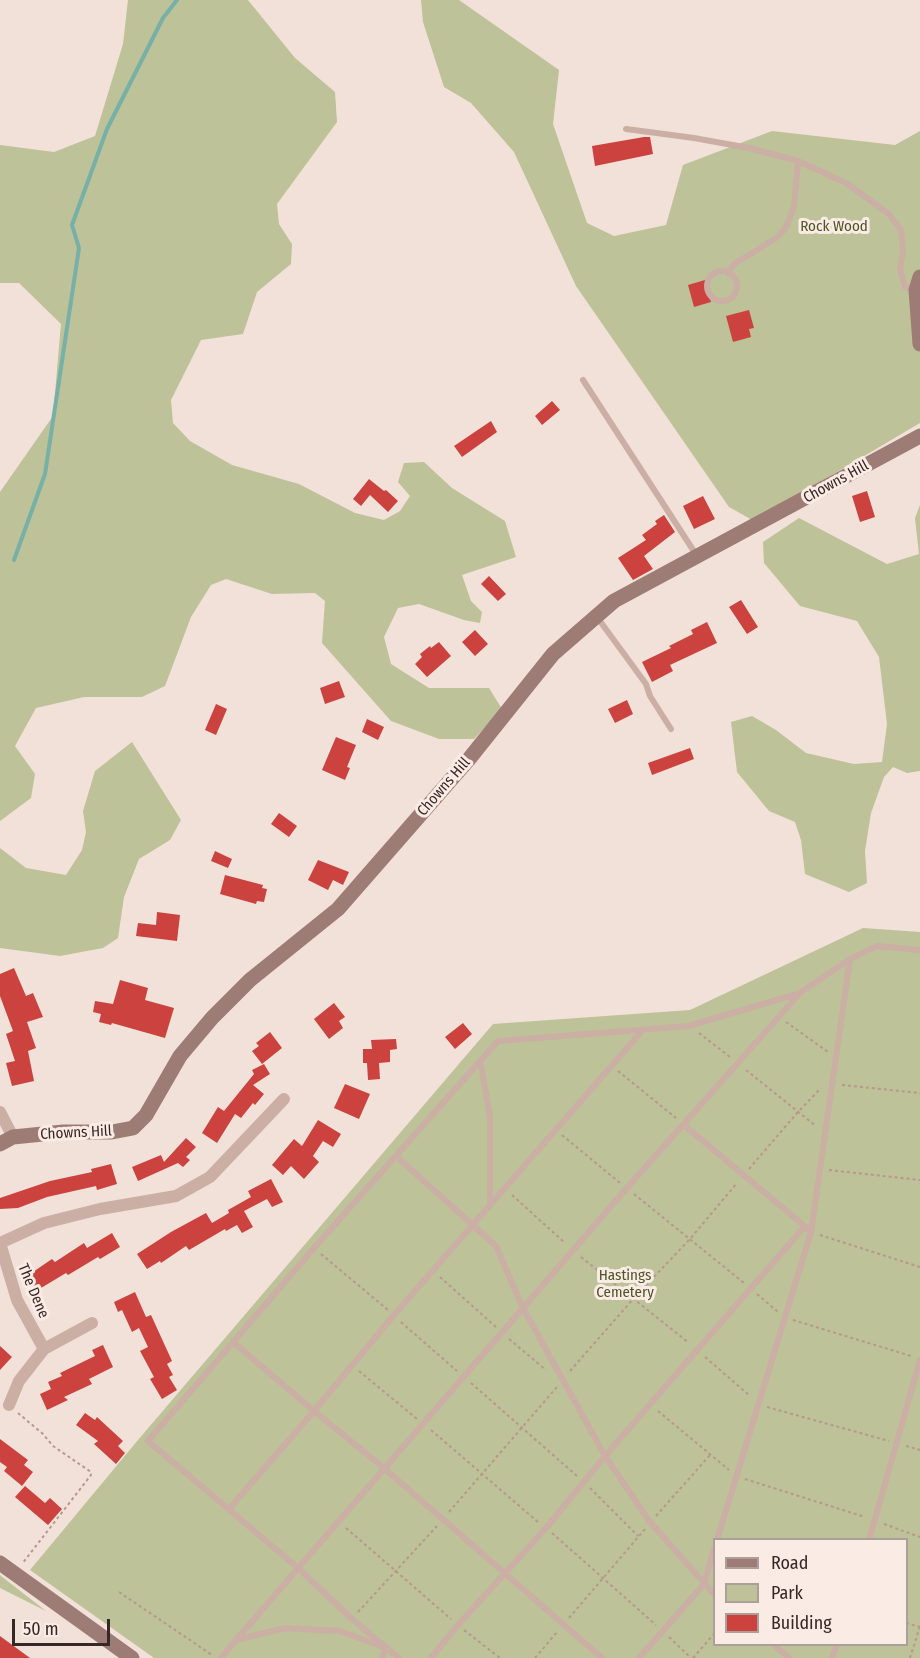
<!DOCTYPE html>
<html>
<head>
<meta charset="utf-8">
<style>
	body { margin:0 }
	#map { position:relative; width:920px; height:1658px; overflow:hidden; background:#f2e1d9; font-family:"Fira Sans Condensed",sans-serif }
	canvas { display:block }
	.legend { position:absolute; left:713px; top:1538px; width:195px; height:108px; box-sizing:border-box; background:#faece5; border:2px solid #ac9e99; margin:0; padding:8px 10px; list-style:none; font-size:18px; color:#362826 }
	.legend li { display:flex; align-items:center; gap:12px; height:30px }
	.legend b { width:30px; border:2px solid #ac9e99 }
	.scale { position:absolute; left:12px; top:1619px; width:98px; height:27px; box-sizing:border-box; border:3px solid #362826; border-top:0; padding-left:8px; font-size:18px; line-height:21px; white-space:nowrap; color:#362826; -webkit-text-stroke:4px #faece5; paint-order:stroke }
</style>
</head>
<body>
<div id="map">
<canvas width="920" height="1658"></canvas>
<ul class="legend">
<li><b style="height:8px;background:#9e7c76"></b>Road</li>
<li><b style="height:16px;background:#bdc298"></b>Park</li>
<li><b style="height:16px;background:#cb423e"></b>Building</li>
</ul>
<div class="scale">50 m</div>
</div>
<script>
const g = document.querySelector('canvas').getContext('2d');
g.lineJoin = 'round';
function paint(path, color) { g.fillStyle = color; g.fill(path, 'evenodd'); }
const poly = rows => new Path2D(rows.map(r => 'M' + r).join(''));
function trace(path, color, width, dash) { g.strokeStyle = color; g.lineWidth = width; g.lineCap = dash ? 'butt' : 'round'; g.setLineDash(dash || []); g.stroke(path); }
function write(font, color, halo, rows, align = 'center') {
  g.font = font + ' "Fira Sans Condensed",sans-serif'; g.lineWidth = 6; g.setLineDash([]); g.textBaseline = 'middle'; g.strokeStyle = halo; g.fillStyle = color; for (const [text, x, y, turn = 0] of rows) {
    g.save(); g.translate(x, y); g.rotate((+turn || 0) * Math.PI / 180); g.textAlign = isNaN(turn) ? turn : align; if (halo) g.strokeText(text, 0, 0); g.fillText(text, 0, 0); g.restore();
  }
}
const green = poly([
	[128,0,248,0,295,58,335,92,337,122,277,204,279,224,292,244,291,264,257,292,243,334,201,340,171,400,173,423,190,441,232,465,299,484,355,513,384,520,400,511,410,496,398,482,404,463,424,462,452,488,505,521,516,557,462,575,471,601,482,612,480,623,464,620,419,604,398,608,384,637,391,664,429,688,489,688,502,709,474,739,439,739,391,721,322,643,325,601,315,593,272,594,226,579,211,585,191,617,165,686,142,697,84,697,36,708,15,746,35,774,31,798,0,821,0,492,53,416,61,324,19,283,0,283,0,145,54,152,95,136,123,44],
	[421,0,459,0,559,70,553,124,587,223,614,236,666,225,683,165,772,131,895,145,920,131,920,423,754,521,729,507,576,286,514,152,471,103,444,87,423,22],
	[920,505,920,771,907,773,893,767,884,777,871,813,865,851,867,883,849,892,805,874,801,840,795,822,769,811,737,772,731,722,752,716,776,730,806,753,854,764,882,762,887,724,879,657,857,621,800,606,764,563,763,542,799,518,887,564,919,554,915,518],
	[132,742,181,820,170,840,139,859,124,897,118,938,103,948,60,956,0,948,0,848,26,868,66,875,82,850,86,832,83,811,95,771],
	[863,928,920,932,920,1658,154,1658,30,1570,138,1440,493,1024,690,1010],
	[714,1540,906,1540,906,1644,714,1644],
	[0,1575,1,1576,46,1611,0,1588]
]);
const stream = poly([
	[14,560,45,474,79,248,72,225,107,129,163,18,177,0]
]);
const building = poly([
	[644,137,650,137,653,154,595,166,592,146],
	[705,280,711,302,694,307,688,285],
	[749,310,754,328,749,329,751,337,733,342,726,316],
	[552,401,560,410,542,425,535,416],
	[491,421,497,432,462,457,454,446],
	[369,479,384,491,386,490,398,501,388,512,370,495,361,506,353,499],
	[867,491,875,517,860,522,852,496],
	[703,496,715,519,694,529,683,506],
	[664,515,675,532,644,556,653,569,633,580,618,558,646,540,642,535,657,524,655,521],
	[489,576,506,594,498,601,481,584],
	[741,600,758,627,747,634,729,607],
	[707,622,717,643,670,665,673,671,652,682,642,662,671,648,669,646,693,634,691,630],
	[475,630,488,644,475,656,462,642],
	[439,642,451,656,427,677,415,664,422,657,420,654,430,646,431,648],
	[339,681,345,697,325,704,320,688],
	[627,700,633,714,615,723,608,709],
	[216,704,227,709,216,735,205,730],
	[367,719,384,727,378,740,362,732],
	[336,737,356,745,347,767,350,768,345,780,322,770],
	[690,748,694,759,652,775,648,763],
	[279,813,297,826,289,837,271,824],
	[215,851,232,859,228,868,211,861],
	[318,860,349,872,343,885,333,880,328,890,308,880],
	[225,875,263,885,262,888,267,889,264,902,257,901,256,904,220,894],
	[157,912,180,915,177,941,136,936,138,923,156,925],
	[14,968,26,996,33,993,43,1017,27,1022,36,1048,28,1051,34,1081,12,1086,6,1063,15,1061,6,1034,13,1031,0,996,0,974],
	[120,980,148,988,145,1000,174,1008,165,1038,112,1023,111,1025,99,1022,101,1014,93,1012,95,1001,113,1004],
	[334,1003,345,1017,339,1021,343,1028,329,1039,314,1019],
	[463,1023,472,1034,455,1049,445,1037],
	[270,1032,282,1048,262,1064,252,1051,259,1046,256,1043],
	[396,1039,397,1049,390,1050,390,1062,379,1063,380,1079,368,1080,367,1063,363,1063,363,1049,372,1049,371,1040],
	[264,1064,270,1074,253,1085,264,1094,255,1105,253,1103,241,1118,235,1114,217,1143,202,1133,218,1107,224,1111,254,1074,252,1070],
	[345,1084,370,1094,359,1119,334,1108],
	[318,1120,341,1134,333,1147,323,1141,313,1156,319,1162,304,1179,291,1166,283,1175,272,1165,294,1139,302,1146],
	[186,1138,196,1147,186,1157,190,1160,183,1167,178,1163,138,1181,132,1167,161,1155,164,1162],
	[111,1164,117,1184,97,1190,96,1186,47,1197,18,1208,0,1209,0,1198,50,1181,92,1172,91,1169],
	[271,1179,283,1202,272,1207,267,1199,244,1211,253,1227,242,1233,237,1225,226,1231,225,1229,189,1250,186,1246,161,1263,160,1261,147,1269,137,1254,171,1232,206,1213,212,1223,229,1213,228,1210,251,1197,248,1191],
	[112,1233,120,1247,100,1259,98,1257,68,1275,66,1273,36,1291,27,1276,52,1259,55,1262,84,1243,87,1248],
	[135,1292,146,1317,151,1315,172,1361,167,1364,173,1375,169,1377,177,1390,162,1399,150,1379,154,1377,140,1351,148,1347,139,1328,132,1332,122,1310,118,1312,114,1302],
	[103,1345,113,1367,89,1379,92,1384,64,1397,68,1400,47,1410,40,1394,51,1389,48,1382,62,1376,60,1373,95,1356,92,1350],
	[0,1346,12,1357,0,1370],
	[85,1413,95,1420,97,1417,123,1441,118,1446,125,1453,116,1464,94,1444,98,1441,76,1425],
	[0,1439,28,1460,24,1465,33,1472,22,1486,4,1471,7,1467,0,1462],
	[25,1486,45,1503,50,1498,62,1509,48,1525,15,1497],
	[0,1636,30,1658,0,1658]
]);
const path = poly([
	[786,1022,828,1052],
	[699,1033,730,1057],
	[746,1070,816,1126],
	[618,1071,676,1118],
	[842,1085,920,1093],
	[562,1135,620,1183],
	[749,1169,797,1113,821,1088],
	[829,1170,920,1180],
	[634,1194,744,1283],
	[512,1195,565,1243],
	[820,1235,920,1267],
	[321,1254,388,1310],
	[581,1257,689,1343],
	[440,1277,496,1327],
	[757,1294,778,1312],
	[793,1320,911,1356],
	[401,1322,457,1371],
	[509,1339,546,1370],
	[705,1357,750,1396],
	[359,1371,417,1419],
	[570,1371,634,1298,690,1239,737,1183],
	[471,1383,577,1476],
	[767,1407,889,1441],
	[658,1411,729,1470],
	[18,1413,43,1434,53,1446,91,1472,91,1475,22,1564],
	[431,1430,538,1522],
	[906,1446,920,1450],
	[745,1479,865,1517],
	[590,1488,638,1536],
	[449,1512,557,1387],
	[656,1516,710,1455],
	[884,1524,920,1537],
	[346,1528,451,1619],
	[552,1533,656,1625],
	[119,1592,212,1655],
	[358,1612,437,1526],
	[569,1618,645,1529],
	[906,1623,920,1627],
	[464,1630,500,1658],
	[669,1637,691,1658],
	[535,1658,557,1632],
	[693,1658,714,1634],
	[910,1658,920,1626]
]);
const lane = poly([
	[626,129,694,138,749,148,798,161,846,183,889,214,901,230,903,251,900,269,905,287,916,290],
	'707 286a15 15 0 1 1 30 0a15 15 0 1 1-30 0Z',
	[728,273,734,264,775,239,785,229,794,207,798,161],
	[583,380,697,556],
	[597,617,646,684,650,696,671,729],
	[480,1060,490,1116,490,1206],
	[684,1125,808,1229],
	[396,1156,496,1246,523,1308,605,1456,650,1522,714,1594],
	[233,1342,314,1411,384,1468,602,1658],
	[229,1509,314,1411,394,1315,642,1031],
	[717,1540,811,1232,850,959],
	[869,1540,920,1360],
	[236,1640,626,1189,800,993,850,959,877,946,920,950],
	[773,1644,789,1658],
	[221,1658,236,1640,285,1628,340,1631,386,1648,382,1658],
	[399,1658,352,1619,298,1568,148,1441,314,1248,498,1041,689,1026,800,993],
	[431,1658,458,1625,546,1528,605,1456,805,1226],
	[639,1658,704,1584,714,1549],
	[832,1658,837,1644]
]);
const street = poly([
	[0,1112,13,1137],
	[0,1243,44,1223,100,1209,176,1196,210,1177,284,1099],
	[0,1243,17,1300,44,1349],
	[9,1405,19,1381,44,1349,92,1323]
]);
const secondary = poly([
	[920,277,916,290,920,344],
	[0,1144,13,1137,63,1132,112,1132,133,1128,146,1115,180,1056,212,1018,250,980,338,909,469,759,553,654,614,601,920,436],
	[0,1563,132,1658]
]);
const parkNames = [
	["Rock Wood",834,227],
	["Hastings",625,1276],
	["Cemetery",625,1293]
];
const streetNames = [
	["Chowns Hill",836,482,-29],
	["Chowns Hill",444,787,-49],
	["Chowns Hill",76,1133,-3],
	["The Dene",33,1291,67]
];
paint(green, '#bdc298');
trace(stream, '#77b0a7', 4);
paint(building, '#cb423e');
trace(path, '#b7978e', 2, [3, 3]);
trace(lane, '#cbaea4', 6);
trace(street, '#cbaea4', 12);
trace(secondary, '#9e7c76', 15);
write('15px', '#4e5529', '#faece5', parkNames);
write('15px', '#362826', '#faece5', streetNames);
</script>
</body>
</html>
